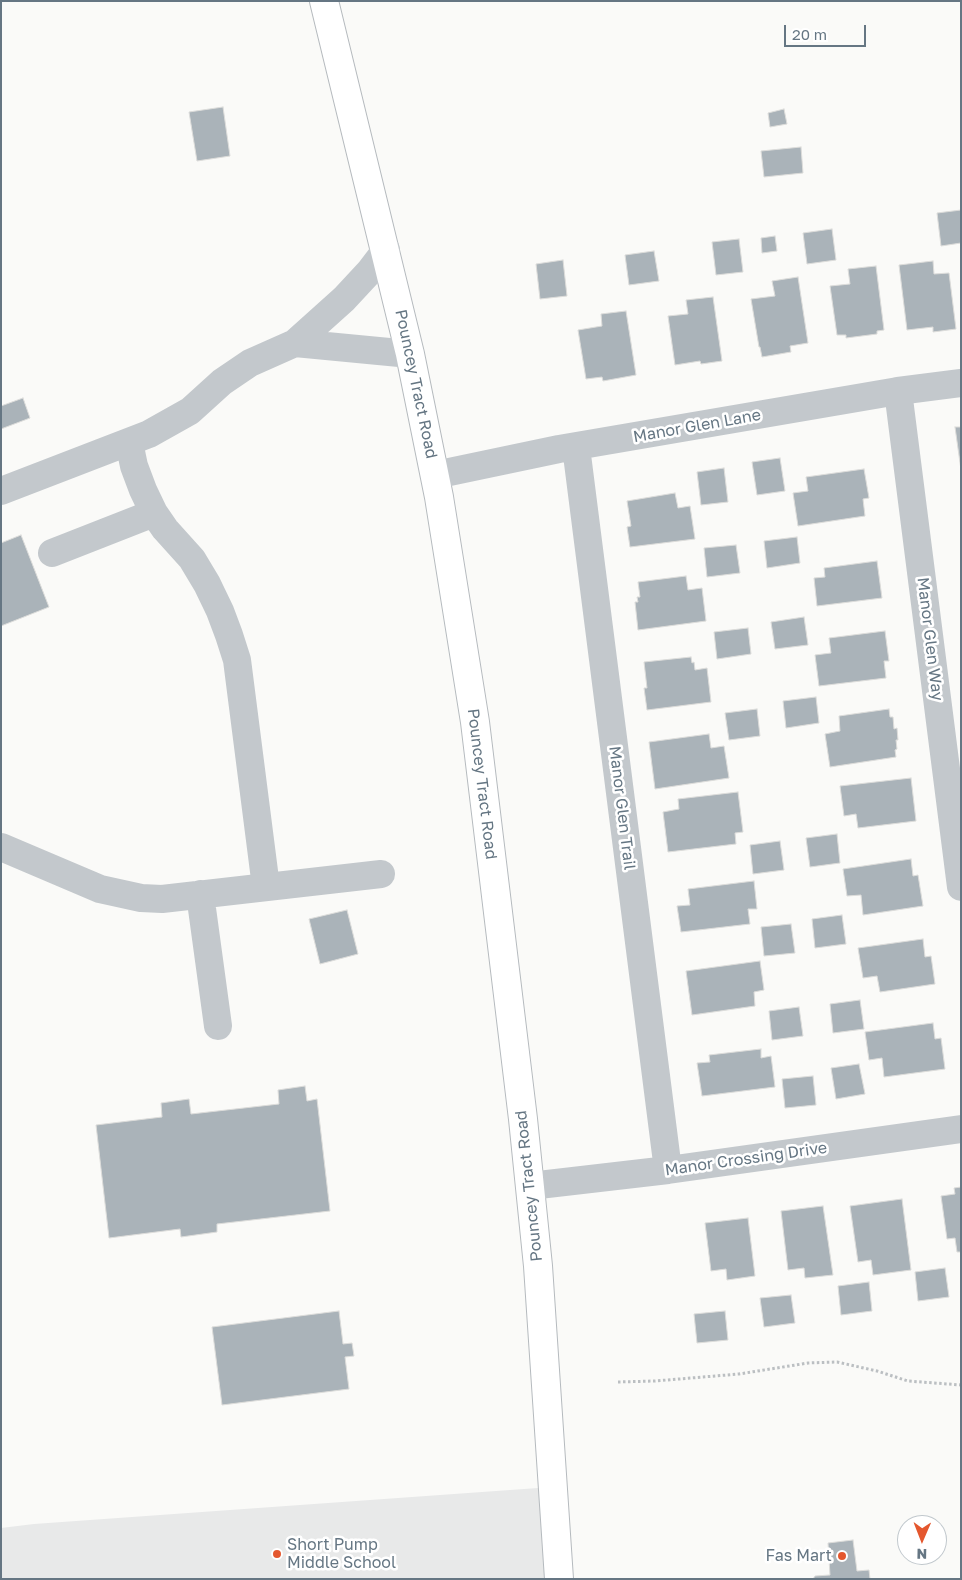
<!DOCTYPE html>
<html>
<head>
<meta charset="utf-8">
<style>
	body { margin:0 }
	#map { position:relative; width:962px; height:1580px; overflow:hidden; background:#fafaf8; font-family:"Golos Text",sans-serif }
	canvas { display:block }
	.frame { position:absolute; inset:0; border:2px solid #657683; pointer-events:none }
	.north { position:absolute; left:897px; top:1515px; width:50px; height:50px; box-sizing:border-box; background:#fff; border:1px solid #c1c8cd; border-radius:50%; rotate:181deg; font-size:14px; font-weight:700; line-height:20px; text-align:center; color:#657683 }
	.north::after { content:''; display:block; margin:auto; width:18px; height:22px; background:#e4572e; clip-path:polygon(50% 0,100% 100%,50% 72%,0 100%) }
	.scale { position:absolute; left:784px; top:25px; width:82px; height:22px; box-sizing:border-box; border:2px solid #657683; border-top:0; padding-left:6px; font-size:15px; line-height:18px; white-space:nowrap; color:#657683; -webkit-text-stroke:4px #fff; paint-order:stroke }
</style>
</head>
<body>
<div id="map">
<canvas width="962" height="1580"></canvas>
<div class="frame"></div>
<div class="north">N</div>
<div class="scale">20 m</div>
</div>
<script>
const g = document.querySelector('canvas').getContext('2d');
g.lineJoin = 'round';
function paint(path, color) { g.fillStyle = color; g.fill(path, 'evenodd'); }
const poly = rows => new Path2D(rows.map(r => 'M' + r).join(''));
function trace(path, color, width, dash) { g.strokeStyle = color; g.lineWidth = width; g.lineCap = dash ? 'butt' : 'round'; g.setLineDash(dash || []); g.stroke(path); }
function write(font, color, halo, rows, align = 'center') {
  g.font = font + ' "Golos Text",sans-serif'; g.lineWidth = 5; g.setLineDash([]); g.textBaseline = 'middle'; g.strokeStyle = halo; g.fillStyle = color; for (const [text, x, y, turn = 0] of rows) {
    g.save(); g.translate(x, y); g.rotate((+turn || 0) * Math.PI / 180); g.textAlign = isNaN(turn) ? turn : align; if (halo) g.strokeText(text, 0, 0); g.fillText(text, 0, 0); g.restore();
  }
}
const built = poly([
	[552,1487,553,1579,1,1579,1,1528,34,1524]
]);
const building = poly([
	[223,107,230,156,197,161,189,112,223,107],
	[784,109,787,124,770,127,768,113,784,109],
	[801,147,803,173,764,177,761,151,801,147],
	[961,210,961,243,941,246,937,213,961,210],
	[832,229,836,260,807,264,803,233,832,229],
	[775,236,777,251,762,253,761,238,775,236],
	[739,239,743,272,716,275,712,242,739,239],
	[654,251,659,281,629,285,625,255,654,251],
	[563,260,567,296,540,299,536,264,563,260],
	[933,261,934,274,949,273,956,329,933,332,933,327,907,330,899,265,933,261],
	[876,266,884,330,877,331,877,334,846,338,846,335,837,335,830,286,850,284,848,269,876,266],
	[798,277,808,343,790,346,791,352,762,357,760,347,759,347,751,299,775,296,772,281,798,277],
	[713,297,722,361,701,364,700,361,675,365,668,316,688,314,686,300,713,297],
	[626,311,636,375,603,381,602,377,586,379,578,330,602,326,601,314,626,311],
	[23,398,30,418,1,429,1,406,23,398],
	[955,427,961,427,961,470,955,427],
	[780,458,785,491,757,495,752,462,780,458],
	[724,468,728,502,701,505,697,472,724,468],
	[864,469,869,498,863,499,865,516,798,526,793,493,808,491,806,477,864,469],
	[675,493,678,508,690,506,695,539,630,547,627,527,631,526,627,501,675,493],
	[21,535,49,607,1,626,1,543,21,535],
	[797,537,800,563,767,568,764,541,797,537],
	[736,545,740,573,707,577,704,548,736,545],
	[877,561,882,598,817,606,814,578,825,577,824,568,877,561],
	[686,576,688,590,702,588,706,621,638,630,635,602,638,602,637,597,640,597,638,582,686,576],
	[804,617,808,645,775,649,771,622,804,617],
	[748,628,751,654,717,659,714,632,748,628],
	[885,631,889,661,884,661,886,678,819,686,815,655,831,653,829,638,885,631],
	[691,657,692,663,694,662,695,670,707,668,711,702,647,710,644,688,647,688,644,662,691,657],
	[816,697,819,723,786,728,783,701,816,697],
	[757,709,760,736,729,740,725,713,757,709],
	[889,709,890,717,893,717,894,729,897,728,898,740,896,740,897,749,895,750,896,757,830,767,825,734,840,731,839,716,889,709],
	[709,734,711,748,724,746,729,778,655,789,649,742,709,734],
	[911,778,916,821,858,828,856,814,844,816,840,786,911,778],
	[738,792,743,832,735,833,736,844,668,852,663,812,679,809,678,799,738,792],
	[837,834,840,863,810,867,806,838,837,834],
	[780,841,784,870,753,874,750,845,780,841],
	[911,859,913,876,918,875,923,906,863,915,861,895,847,896,843,869,911,859],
	[754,881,757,909,748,909,750,924,681,932,677,906,690,905,688,889,754,881],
	[347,910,358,954,320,964,309,919,347,910],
	[842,915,846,944,815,948,812,919,842,915],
	[791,924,795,953,764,956,761,927,791,924],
	[923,939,925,957,931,956,935,984,880,992,877,976,863,978,858,948,923,939],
	[760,961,764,990,754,992,755,1006,692,1015,686,971,760,961],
	[860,1000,864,1029,833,1033,830,1004,860,1000],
	[799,1007,803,1036,772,1040,769,1011,799,1007],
	[933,1023,935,1039,941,1038,945,1069,884,1077,882,1058,869,1060,865,1032,933,1023],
	[761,1049,761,1058,771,1056,775,1087,702,1096,697,1063,710,1062,709,1055,761,1049],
	[859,1064,865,1094,836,1099,831,1068,859,1064],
	[813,1076,816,1105,785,1108,782,1079,813,1076],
	[305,1086,307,1101,317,1099,330,1211,217,1224,217,1232,181,1237,180,1229,109,1238,96,1125,162,1117,161,1103,189,1099,191,1114,279,1104,278,1090,305,1086],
	[961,1187,961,1252,957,1252,955,1238,947,1239,941,1196,955,1194,954,1188,961,1187],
	[902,1199,911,1270,873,1275,871,1260,858,1262,850,1206,902,1199],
	[823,1206,833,1275,805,1278,804,1268,788,1270,781,1211,823,1206],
	[748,1218,755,1276,727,1280,726,1269,711,1271,705,1223,748,1218],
	[945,1268,949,1297,918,1301,915,1272,945,1268],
	[869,1282,872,1311,841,1315,838,1286,869,1282],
	[791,1295,795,1323,764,1327,760,1298,791,1295],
	[339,1311,343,1344,352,1343,354,1356,345,1357,349,1389,222,1405,212,1327,339,1311],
	[725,1311,728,1340,697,1343,694,1314,725,1311],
	[853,1540,857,1571,869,1570,870,1579,813,1579,815,1576,830,1575,828,1543,853,1540]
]);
const path = poly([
	[618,1382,655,1381,739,1374,808,1363,837,1362,877,1371,908,1381,961,1385]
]);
const minor = poly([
	[295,343,410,354],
	[898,391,961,887],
	[129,442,134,466,143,490,154,513,165,529,192,559,207,584,220,611,229,635,237,660,266,887],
	[576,447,668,1170],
	[435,475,559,449,898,391,961,383],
	[1,491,149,434,190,411,222,382,250,363,295,343,344,299,370,271,386,250],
	[52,553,154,513],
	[1,847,100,889,141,898,162,899,381,874],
	[200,894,218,1026],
	[530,1186,668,1170,961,1129]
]);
const major = poly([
	[324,1,410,354,439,497,475,722,523,1119,538,1266,559,1579]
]);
const markers = [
	[277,1554,5,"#e4572e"],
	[842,1556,5,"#e4572e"]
];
const streetNames = [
	["Pouncey Tract Road",416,384,78],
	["Manor Glen Lane",697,426,-10],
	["Manor Glen Way",930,639,83],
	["Pouncey Tract Road",482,784,83],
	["Manor Glen Trail",622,808,83],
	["Manor Crossing Drive",746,1159,-8],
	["Pouncey Tract Road",529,1186,-96]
];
const poiNames = [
	["Short Pump",287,1545],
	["Middle School",287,1563],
	["Fas Mart",832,1556,"right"]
];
paint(built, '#e8e9e9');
paint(building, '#aab3b9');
trace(building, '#dcdcda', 1);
trace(major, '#b5babe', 30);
trace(path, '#bbbfc2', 3, [2.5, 2.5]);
trace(minor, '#c3c8cc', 28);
trace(major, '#fff', 28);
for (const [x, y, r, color] of markers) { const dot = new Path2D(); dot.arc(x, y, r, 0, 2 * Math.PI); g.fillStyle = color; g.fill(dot); trace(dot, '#fff', 2); }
write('16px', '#657683', '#fff', streetNames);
write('16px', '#657683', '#fff', poiNames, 'left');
</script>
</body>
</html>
